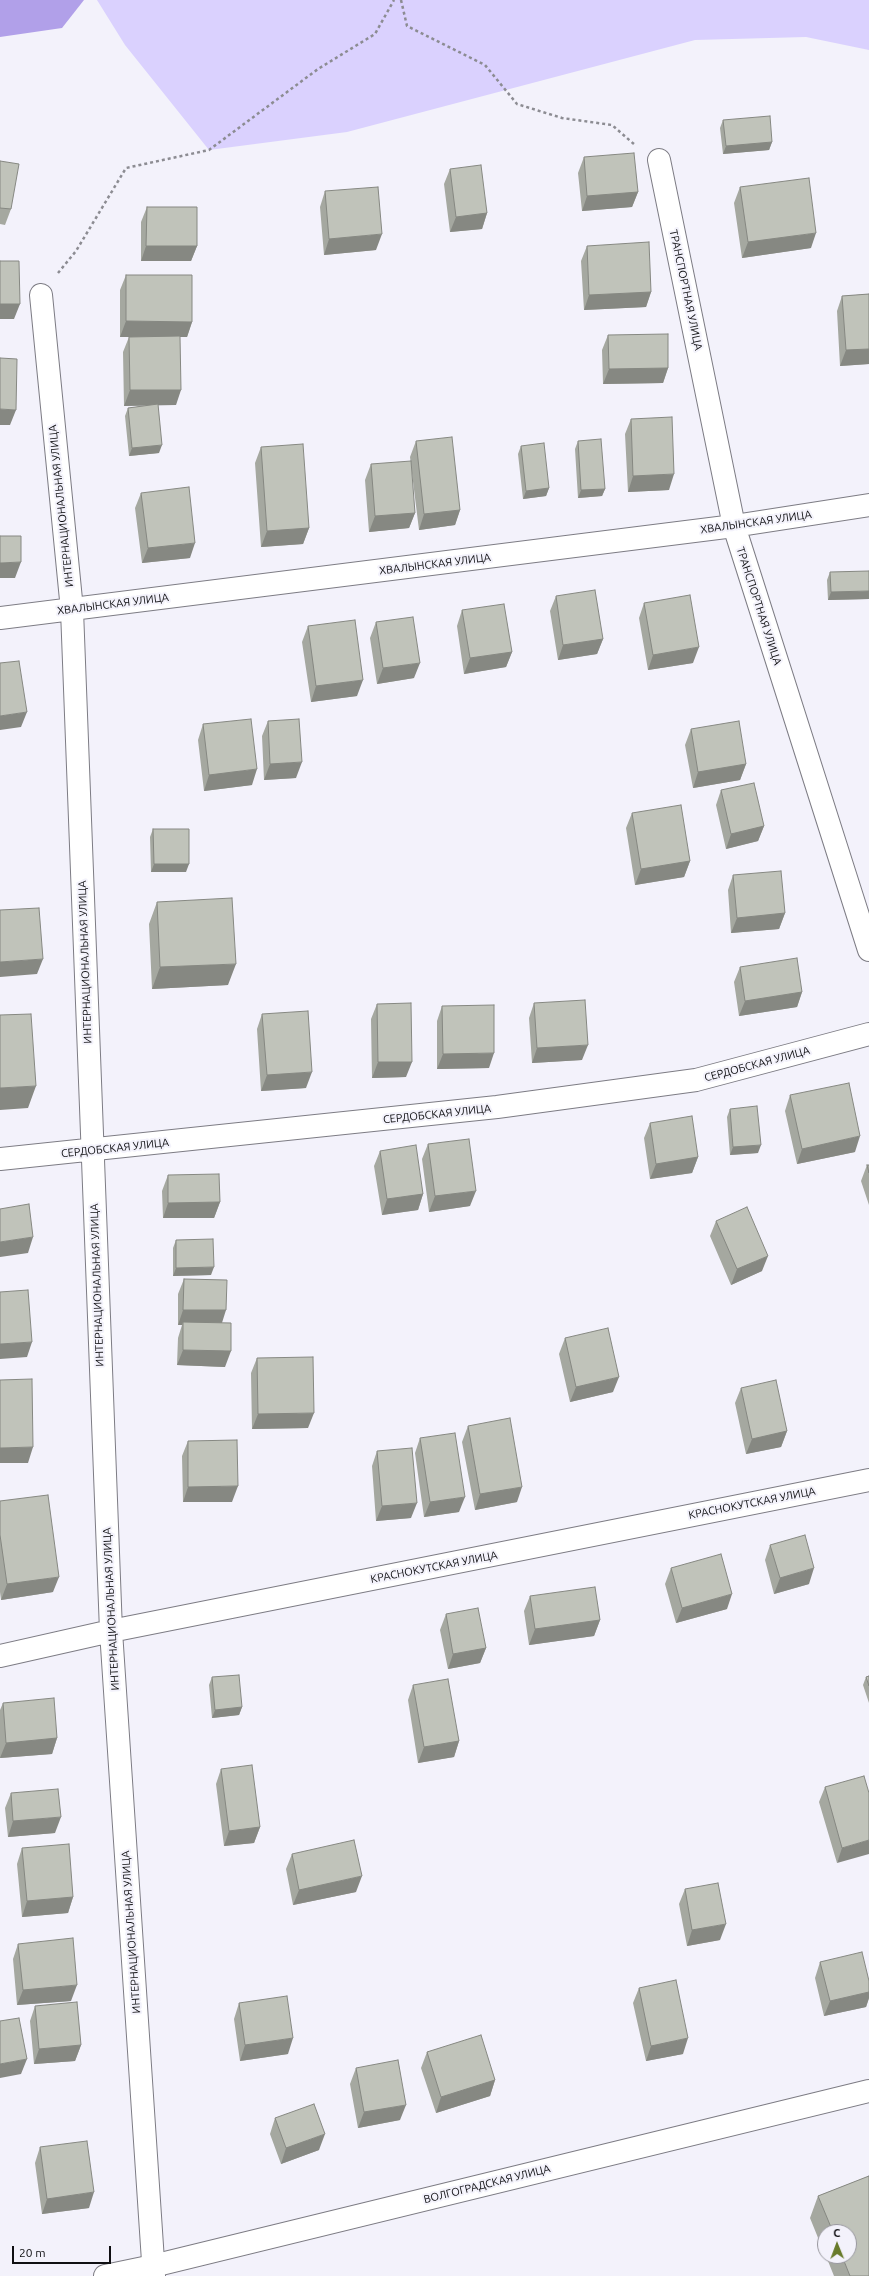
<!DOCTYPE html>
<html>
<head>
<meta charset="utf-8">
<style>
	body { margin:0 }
	#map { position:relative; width:869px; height:2276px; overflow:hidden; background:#f3f2fb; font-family:Ubuntu,sans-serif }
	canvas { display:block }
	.north { position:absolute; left:817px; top:2224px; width:40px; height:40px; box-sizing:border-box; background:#f3f2fb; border:1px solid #98979e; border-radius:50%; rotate:359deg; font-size:11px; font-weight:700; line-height:16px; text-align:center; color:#0f0f12 }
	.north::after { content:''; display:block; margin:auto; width:14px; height:18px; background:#687b2b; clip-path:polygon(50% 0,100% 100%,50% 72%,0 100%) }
	.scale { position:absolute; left:12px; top:2246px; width:99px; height:18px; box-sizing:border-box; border:2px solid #0f0f12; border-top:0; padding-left:5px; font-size:12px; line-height:14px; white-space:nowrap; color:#0f0f12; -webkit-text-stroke:3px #f3f2fb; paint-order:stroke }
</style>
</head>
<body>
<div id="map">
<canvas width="869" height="2276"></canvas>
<div class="north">С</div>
<div class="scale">20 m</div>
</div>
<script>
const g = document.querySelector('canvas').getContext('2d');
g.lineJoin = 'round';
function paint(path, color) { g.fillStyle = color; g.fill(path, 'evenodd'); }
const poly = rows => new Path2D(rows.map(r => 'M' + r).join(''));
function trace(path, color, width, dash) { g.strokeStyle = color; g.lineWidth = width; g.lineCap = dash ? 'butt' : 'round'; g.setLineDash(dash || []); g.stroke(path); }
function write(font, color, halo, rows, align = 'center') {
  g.font = font + ' Ubuntu,sans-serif'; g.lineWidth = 4; g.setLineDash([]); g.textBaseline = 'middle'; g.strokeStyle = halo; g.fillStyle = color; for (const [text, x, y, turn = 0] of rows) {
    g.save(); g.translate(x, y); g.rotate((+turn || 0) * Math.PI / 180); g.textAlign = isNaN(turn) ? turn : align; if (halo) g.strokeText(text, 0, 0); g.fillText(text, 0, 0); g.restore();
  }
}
const green = poly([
	[97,0,869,0,869,50,806,37,695,40,347,132,209,150,125,45]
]);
const water = poly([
	[0,0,84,0,62,28,0,37]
]);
const path = poly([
	[401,0,407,26,485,65,517,104,562,118,612,125,635,145],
	[58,273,76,251,126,168,209,150,318,69,375,34,394,0]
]);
const minor = poly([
	[41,295,72,610,111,1631,154,2276],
	[0,618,734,526,659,160],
	[0,1159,497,1107,696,1080,869,1034],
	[0,1656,111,1631,869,1480]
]);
const tertiary = poly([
	[869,505,734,526,869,950],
	[105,2276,153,2266,869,2091]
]);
const wall = poly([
	[723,120,772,142,769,150,723,154,720,128],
	[584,157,638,192,632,207,582,211,578,173],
	[0,161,11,209,5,225,0,224],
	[450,169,487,213,482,229,450,232,444,184],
	[740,187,811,248,742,258,734,203],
	[325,191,376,250,324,255,320,207],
	[147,207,197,246,191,261,141,261,141,222],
	[587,246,651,292,646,307,584,310,581,261],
	[126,275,192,322,187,337,180,337,176,405,158,405,159,453,129,456,125,416,128,408,150,405,124,406,123,352,129,337,120,337,120,290],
	[869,294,869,364,840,366,837,311,842,296],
	[608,335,668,368,663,383,603,384,602,350],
	[631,419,669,490,628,492,625,434],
	[416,441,460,510,455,525,419,530,410,457],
	[578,441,605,489,602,496,578,498,575,449],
	[521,446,549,488,546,496,523,499,518,454],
	[261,447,309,528,303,544,261,547,255,463],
	[371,464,415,513,409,528,369,532,365,480],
	[141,493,190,558,142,563,135,508],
	[830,572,869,599,828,600,827,580],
	[556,596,603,639,597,654,558,660,550,611],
	[644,603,693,663,648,670,639,618],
	[462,610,512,652,506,667,464,674,457,626],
	[376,622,414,678,377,684,370,638],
	[308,626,357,696,311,702,302,642],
	[268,721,296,778,264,780,262,736],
	[203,724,252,785,204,791,198,740],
	[691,729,746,764,740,780,693,788,685,745],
	[721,790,764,826,758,841,726,849,716,805],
	[632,813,690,861,684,877,635,885,626,828],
	[153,829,186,872,151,872,150,837],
	[733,875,785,913,779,929,731,933,728,890],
	[157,902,228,985,152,989,149,924],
	[740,967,802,992,797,1007,739,1016,734,982],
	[534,1003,582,1060,532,1063,529,1018],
	[377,1004,406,1077,372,1078,371,1019],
	[442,1006,489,1068,437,1069,437,1021],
	[262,1014,306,1088,261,1091,257,1029],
	[790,1095,855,1152,797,1164,785,1111],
	[730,1109,758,1153,730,1155,727,1117],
	[650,1123,698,1157,692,1173,650,1179,644,1138],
	[428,1144,470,1206,429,1212,422,1159],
	[380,1151,423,1194,418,1210,382,1215,374,1166],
	[867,1165,869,1165,869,1205,861,1181],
	[168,1175,220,1202,214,1218,163,1218,162,1191],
	[716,1221,762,1271,731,1285,710,1236],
	[176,1240,211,1275,173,1276,173,1248],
	[184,1279,222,1323,225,1367,177,1365,178,1338,182,1325,178,1325,178,1294],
	[565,1338,613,1392,570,1402,559,1354],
	[257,1358,308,1428,252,1429,251,1373],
	[741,1388,787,1431,781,1447,746,1454,735,1403],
	[468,1426,517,1502,475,1510,462,1442],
	[420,1438,459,1512,424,1517,415,1453],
	[188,1441,232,1502,183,1502,182,1456],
	[377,1451,411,1518,376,1521,372,1466],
	[0,1501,53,1592,1,1600,0,1592],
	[770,1545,809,1584,774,1594,765,1560],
	[671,1568,727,1609,676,1623,665,1584],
	[530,1596,600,1620,594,1636,529,1645,524,1611],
	[446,1614,486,1648,480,1663,448,1669,440,1630],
	[869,1676,869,1703,863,1685,866,1677],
	[212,1677,242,1707,239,1715,212,1718,209,1685],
	[413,1685,459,1741,454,1757,418,1763,408,1700],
	[3,1703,57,1738,52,1754,0,1758,0,1710],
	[221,1769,260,1827,254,1843,224,1846,216,1784],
	[825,1787,869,1793,837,1863,819,1802],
	[11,1793,55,1833,8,1837,5,1808],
	[22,1848,73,1897,68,1913,22,1917,17,1864],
	[292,1854,356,1892,293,1905,286,1869],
	[685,1889,720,1940,687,1946,679,1904],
	[18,1944,71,2001,17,2005,13,1959],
	[820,1962,869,1981,869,1998,866,2007,824,2016,815,1978],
	[639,1988,683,2054,646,2061,633,2003],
	[239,2003,288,2054,240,2061,234,2019],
	[35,2006,81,2045,75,2061,34,2064,30,2021],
	[427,2052,495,2080,490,2096,436,2113,421,2068],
	[356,2068,400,2120,358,2128,350,2084],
	[275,2118,319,2150,281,2164,270,2134],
	[40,2147,89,2208,42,2214,35,2163],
	[869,2176,869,2276,834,2276,826,2256,849,2256,849,2232,825,2232,825,2255,810,2218,818,2196]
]);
const shadedWall = poly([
	[772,142,769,150,723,154,726,146],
	[638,192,632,207,582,211,587,196],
	[487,213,482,229,450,232,456,217],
	[816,233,811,248,742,258,748,242],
	[382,234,376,250,324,255,329,239],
	[146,246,197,246,191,261,141,261],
	[651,292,646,307,584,310,589,295],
	[0,304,20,304,14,319,0,319],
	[126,321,192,322,187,337,120,337],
	[869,349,869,364,840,366,846,350],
	[668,368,663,383,603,384,609,369],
	[130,390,181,390,176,405,124,406],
	[0,409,16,410,10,425,0,425],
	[162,445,159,453,129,456,132,448],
	[674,474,669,490,628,492,633,476],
	[549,488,546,496,523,499,526,491],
	[605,489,602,496,578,498,581,490],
	[460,510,455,525,419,530,424,514],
	[415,513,409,528,369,532,375,516],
	[309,528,303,544,261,547,267,531],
	[195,543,190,558,142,563,148,548],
	[21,562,15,578,0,578,0,563],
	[869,591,869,599,828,600,831,592],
	[603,639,597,654,558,660,563,645],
	[699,647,693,663,648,670,653,655],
	[512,652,506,667,464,674,470,658],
	[420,663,414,678,377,684,383,668],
	[363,680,357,696,311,702,316,686],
	[27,712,21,727,0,730,0,716],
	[302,762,296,778,264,780,270,764],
	[746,764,740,780,693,788,698,772],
	[257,769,252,785,204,791,209,775],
	[764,826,758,841,726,849,731,834],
	[690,861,684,877,635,885,641,869],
	[154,864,189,864,186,872,151,872],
	[785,913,779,929,731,933,737,918],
	[43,959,37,974,0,977,0,962],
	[236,964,228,985,152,989,160,967],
	[802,992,797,1007,739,1016,745,1001],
	[588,1045,582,1060,532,1063,537,1048],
	[494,1053,489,1068,437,1069,443,1054],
	[378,1062,412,1062,406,1077,372,1078],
	[312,1072,306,1088,261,1091,267,1075],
	[36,1086,28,1108,0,1110,0,1088],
	[860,1136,855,1152,797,1164,802,1149],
	[761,1145,758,1153,730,1155,733,1147],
	[698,1157,692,1173,650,1179,656,1164],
	[476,1191,470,1206,429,1212,435,1196],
	[423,1194,418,1210,382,1215,387,1199],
	[220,1202,214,1218,163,1218,168,1203],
	[33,1237,28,1253,0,1257,0,1242],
	[768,1256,762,1271,731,1285,737,1269],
	[214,1267,211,1275,173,1276,176,1268],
	[183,1310,226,1310,221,1326,183,1322,182,1325,178,1325],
	[32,1342,27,1357,0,1359,0,1344],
	[183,1350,231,1351,225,1367,177,1365],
	[619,1377,613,1392,570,1402,576,1387],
	[314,1413,308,1428,252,1429,258,1414],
	[787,1431,781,1447,746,1454,752,1439],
	[33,1447,28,1463,0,1463,0,1448],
	[238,1486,232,1502,183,1502,188,1487],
	[522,1487,517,1502,475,1510,480,1494],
	[465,1497,459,1512,424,1517,430,1502],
	[417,1503,411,1518,376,1521,382,1506],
	[814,1568,809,1584,774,1594,780,1578],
	[59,1577,53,1592,1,1600,7,1584],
	[732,1594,727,1609,676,1623,682,1608],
	[600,1620,594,1636,529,1645,535,1629],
	[486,1648,480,1663,448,1669,453,1654],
	[242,1707,239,1715,212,1718,215,1710],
	[57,1738,52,1754,0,1758,6,1743],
	[459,1741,454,1757,418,1763,424,1747],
	[61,1817,55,1833,8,1837,13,1821],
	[260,1827,254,1843,224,1846,229,1831],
	[869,1840,869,1854,837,1863,842,1848],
	[362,1876,356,1892,293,1905,299,1890],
	[73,1897,68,1913,22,1917,27,1901],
	[726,1924,720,1940,687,1946,692,1930],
	[77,1985,71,2001,17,2005,23,1990],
	[869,1992,869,1998,866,2007,824,2016,830,2001],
	[293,2038,288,2054,240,2061,245,2045],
	[688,2038,683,2054,646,2061,651,2046],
	[81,2045,75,2061,34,2064,39,2049],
	[27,2059,21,2074,0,2078,0,2064],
	[495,2080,490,2096,436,2113,441,2097],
	[406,2105,400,2120,358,2128,364,2112],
	[325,2134,319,2150,281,2164,286,2148],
	[94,2192,89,2208,42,2214,47,2199]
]);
const building = poly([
	[770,116,772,142,726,146,723,120,770,116],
	[634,153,638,192,587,196,584,157,634,153],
	[0,161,19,164,11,209,0,208,0,161],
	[481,165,487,213,456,217,450,169,481,165],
	[809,178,816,233,748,242,740,187,809,178],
	[378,187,382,234,329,239,325,191,378,187],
	[147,207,197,207,197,246,146,246,147,207],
	[649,242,651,292,589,295,587,246,649,242],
	[0,261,19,261,20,304,0,304,0,261],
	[126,275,192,275,192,322,126,321,126,275],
	[869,294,869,349,846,350,842,296,869,294],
	[668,334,668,368,609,369,608,335,668,334],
	[180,336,181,390,130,390,129,337,180,336],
	[0,358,17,359,16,410,0,409,0,358],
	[158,404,162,445,132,448,128,408,158,404],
	[672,417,674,474,633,476,631,419,672,417],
	[452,437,460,510,424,514,416,441,452,437],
	[601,439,605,489,581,490,578,441,601,439],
	[544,443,549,488,526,491,521,446,544,443],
	[303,444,309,528,267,531,261,447,303,444],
	[411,461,415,513,375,516,371,464,411,461],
	[189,487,195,543,148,548,141,493,189,487],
	[0,536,21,536,21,562,0,563,0,536],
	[869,571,869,591,831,592,830,572,869,571],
	[595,590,603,639,563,645,556,596,595,590],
	[690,595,699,647,653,655,644,603,690,595],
	[504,604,512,652,470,658,462,610,504,604],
	[413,617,420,663,383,668,376,622,413,617],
	[355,620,363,680,316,686,308,626,355,620],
	[19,661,27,712,0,716,0,663,19,661],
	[251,719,257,769,209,775,203,724,251,719],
	[299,719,302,762,270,764,268,721,299,719],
	[739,721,746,764,698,772,691,729,739,721],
	[754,783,764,826,731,834,721,790,754,783],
	[681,805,690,861,641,869,632,813,681,805],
	[153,829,189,829,189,864,154,864,153,829],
	[781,871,785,913,737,918,733,875,781,871],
	[232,898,236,964,160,967,157,902,232,898],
	[39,908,43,959,0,962,0,910,39,908],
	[797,958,802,992,745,1001,740,967,797,958],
	[585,1000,588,1045,537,1048,534,1003,585,1000],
	[411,1003,412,1062,378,1062,377,1004,411,1003],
	[494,1005,494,1053,443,1054,442,1006,494,1005],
	[308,1011,312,1072,267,1075,262,1014,308,1011],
	[31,1014,36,1086,0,1088,0,1015,31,1014],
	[849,1083,860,1136,802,1149,790,1095,849,1083],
	[757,1106,761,1145,733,1147,730,1109,757,1106],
	[692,1116,698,1157,656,1164,650,1123,692,1116],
	[469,1139,476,1191,435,1196,428,1144,469,1139],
	[416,1145,423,1194,387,1199,380,1151,416,1145],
	[867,1165,869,1165,869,1173,867,1165],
	[219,1174,220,1202,168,1203,168,1175,219,1174],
	[29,1204,33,1237,0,1242,0,1209,29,1204],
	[747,1207,768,1256,737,1269,716,1221,747,1207],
	[213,1239,214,1267,176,1268,176,1240,213,1239],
	[184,1279,227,1280,226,1310,183,1310,184,1279],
	[28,1290,32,1342,0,1344,0,1292,28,1290],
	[183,1322,231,1323,231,1351,183,1350,183,1322],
	[608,1328,619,1377,576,1387,565,1338,608,1328],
	[313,1357,314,1413,258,1414,257,1358,313,1357],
	[32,1379,33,1447,0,1448,0,1380,32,1379],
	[776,1380,787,1431,752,1439,741,1388,776,1380],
	[510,1418,522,1487,480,1494,468,1426,510,1418],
	[455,1433,465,1497,430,1502,420,1438,455,1433],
	[237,1440,238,1486,188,1487,188,1441,237,1440],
	[412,1448,417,1503,382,1506,377,1451,412,1448],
	[48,1495,59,1577,7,1584,0,1535,0,1501,48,1495],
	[805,1535,814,1568,780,1578,770,1545,805,1535],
	[721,1554,732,1594,682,1608,671,1568,721,1554],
	[595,1587,600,1620,535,1629,530,1596,595,1587],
	[478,1608,486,1648,453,1654,446,1614,478,1608],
	[239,1675,242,1707,215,1710,212,1677,239,1675],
	[869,1676,869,1686,866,1677,869,1676],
	[448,1679,459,1741,424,1747,413,1685,448,1679],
	[54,1698,57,1738,6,1743,3,1703,54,1698],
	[252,1765,260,1827,229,1831,221,1769,252,1765],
	[864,1776,869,1793,869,1840,842,1848,825,1787,864,1776],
	[58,1789,61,1817,13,1821,11,1793,58,1789],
	[354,1840,362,1876,299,1890,292,1854,354,1840],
	[69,1844,73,1897,27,1901,22,1848,69,1844],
	[718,1883,726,1924,692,1930,685,1889,718,1883],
	[73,1938,77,1985,23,1990,18,1944,73,1938],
	[862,1952,869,1981,869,1992,830,2001,820,1962,862,1952],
	[676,1980,688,2038,651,2046,639,1988,676,1980],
	[287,1996,293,2038,245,2045,239,2003,287,1996],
	[77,2002,81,2045,39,2049,35,2006,77,2002],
	[19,2018,27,2059,0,2064,0,2021,19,2018],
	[481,2035,495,2080,441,2097,427,2052,481,2035],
	[398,2060,406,2105,364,2112,356,2068,398,2060],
	[314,2104,325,2134,286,2148,275,2118,314,2104],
	[87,2141,94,2192,47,2199,40,2147,87,2141],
	[869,2176,869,2276,850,2276,842,2256,849,2256,849,2232,833,2232,818,2196,869,2176]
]);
const streetNames = [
	["ТРАНСПОРТНАЯ УЛИЦА",686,290,78],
	["ИНТЕРНАЦИОНАЛЬНАЯ УЛИЦА",61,506,-96],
	["ХВАЛЫНСКАЯ УЛИЦА",756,522,-8],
	["ХВАЛЫНСКАЯ УЛИЦА",435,564,-7],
	["ХВАЛЫНСКАЯ УЛИЦА",113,604,-7],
	["ТРАНСПОРТНАЯ УЛИЦА",759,606,72],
	["ИНТЕРНАЦИОНАЛЬНАЯ УЛИЦА",85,962,-92],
	["СЕРДОБСКАЯ УЛИЦА",757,1064,-15],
	["СЕРДОБСКАЯ УЛИЦА",437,1114,-6],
	["СЕРДОБСКАЯ УЛИЦА",115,1148,-6],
	["ИНТЕРНАЦИОНАЛЬНАЯ УЛИЦА",97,1285,-92],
	["КРАСНОКУТСКАЯ УЛИЦА",752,1503,-11],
	["КРАСНОКУТСКАЯ УЛИЦА",434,1567,-11],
	["ИНТЕРНАЦИОНАЛЬНАЯ УЛИЦА",111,1609,-93],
	["ИНТЕРНАЦИОНАЛЬНАЯ УЛИЦА",131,1932,-94],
	["ВОЛГОГРАДСКАЯ УЛИЦА",487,2184,-14]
];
paint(green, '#dad1fe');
paint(water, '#b1a0e9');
trace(minor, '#7d7c84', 24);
trace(tertiary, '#7d7c84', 24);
trace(path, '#8c8c92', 2.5, [3, 3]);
trace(minor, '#fff', 22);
trace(tertiary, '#fff', 22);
paint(wall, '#a5a8a0');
paint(shadedWall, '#868882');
paint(building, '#c0c3ba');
trace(building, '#868882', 1);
write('11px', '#0f0f12', '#f3f2fb', streetNames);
</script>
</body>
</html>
